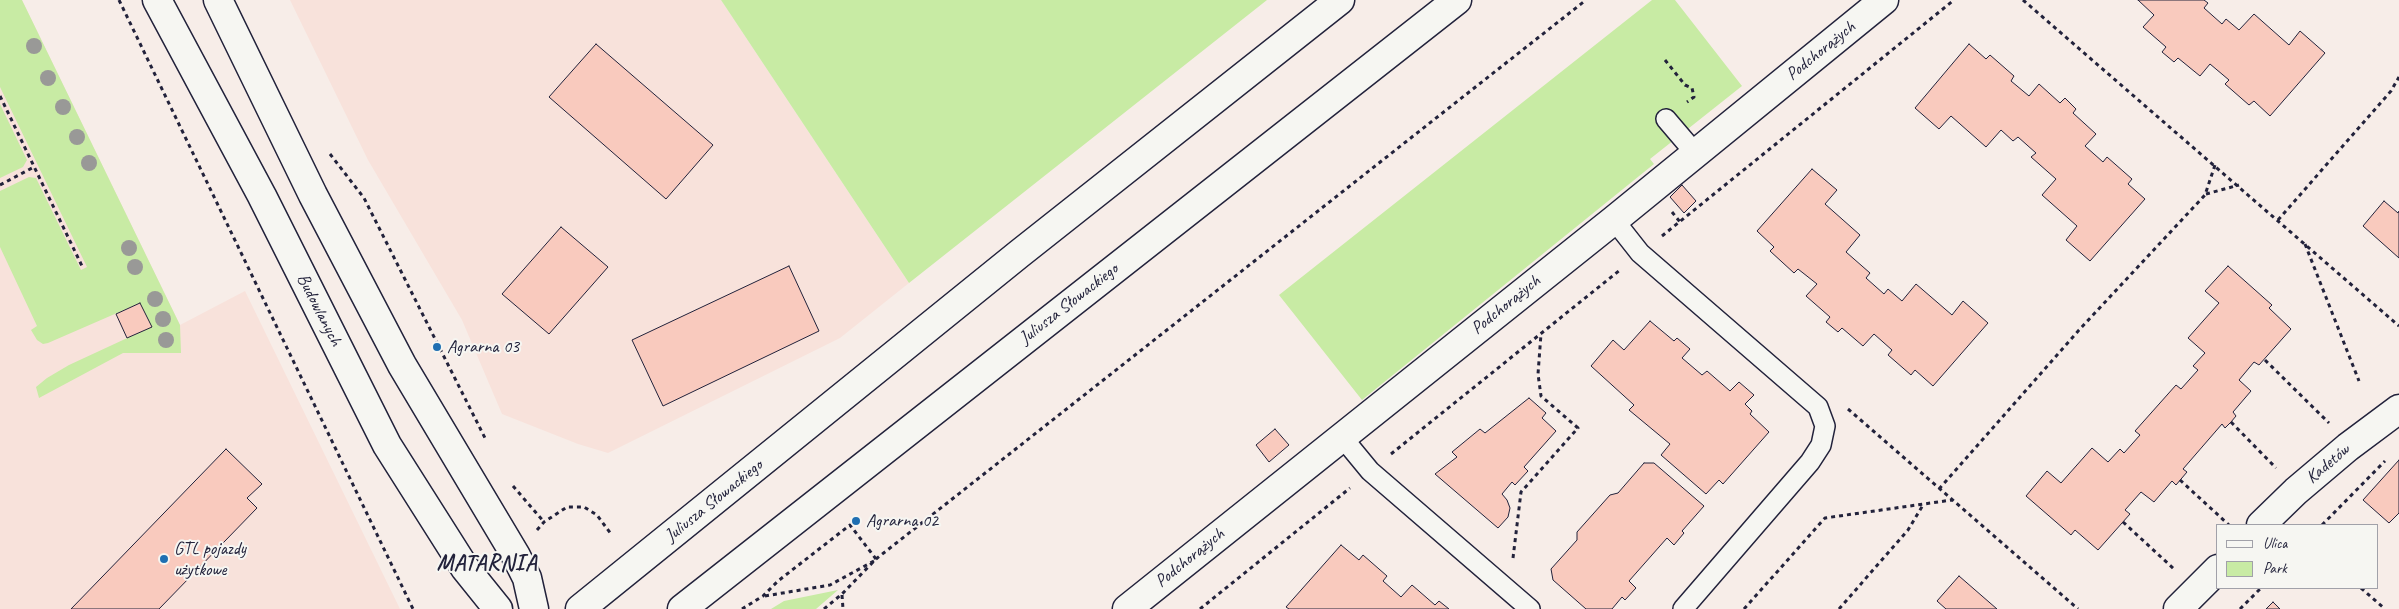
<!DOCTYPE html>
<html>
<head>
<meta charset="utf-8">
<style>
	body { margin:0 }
	#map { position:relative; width:2399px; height:609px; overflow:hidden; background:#f7ede8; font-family:Caveat,sans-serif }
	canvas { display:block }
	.legend { position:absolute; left:2216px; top:524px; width:162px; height:65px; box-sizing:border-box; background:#f6f6f2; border:1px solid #a1a1a9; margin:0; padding:6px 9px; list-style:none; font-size:15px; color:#22223b }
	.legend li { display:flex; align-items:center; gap:10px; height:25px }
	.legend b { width:25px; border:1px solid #a1a1a9 }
</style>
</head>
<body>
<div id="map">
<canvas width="2399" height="609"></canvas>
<ul class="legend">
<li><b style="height:6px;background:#f6f6f2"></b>Ulica</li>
<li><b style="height:14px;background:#c8eba4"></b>Park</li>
</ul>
</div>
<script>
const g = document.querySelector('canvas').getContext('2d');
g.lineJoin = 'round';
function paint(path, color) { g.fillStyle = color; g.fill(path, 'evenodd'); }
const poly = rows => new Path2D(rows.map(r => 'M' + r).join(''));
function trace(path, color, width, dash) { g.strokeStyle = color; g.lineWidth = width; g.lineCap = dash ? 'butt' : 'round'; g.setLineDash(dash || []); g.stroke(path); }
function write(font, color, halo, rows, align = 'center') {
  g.font = font + ' Caveat,sans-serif'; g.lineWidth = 4; g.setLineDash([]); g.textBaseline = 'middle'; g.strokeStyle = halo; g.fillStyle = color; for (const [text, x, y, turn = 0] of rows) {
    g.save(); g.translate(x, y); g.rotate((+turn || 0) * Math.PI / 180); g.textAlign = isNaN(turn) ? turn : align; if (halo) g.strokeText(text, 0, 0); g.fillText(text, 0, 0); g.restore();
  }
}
const built = poly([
	[0,0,22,0,180,325,245,291,400,609,0,609],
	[290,0,721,0,909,283,840,338,608,453,578,444,502,414,462,320,368,160]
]);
const green = poly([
	[0,0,22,0,180,325,181,353,123,353,39,398,36,387,47,378,69,365,151,327,140,303,48,343,43,344,37,340,31,330,37,326,0,247,0,191,29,177,36,178,81,270,87,267,0,87],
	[721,0,1267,0,909,283],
	[1652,0,1675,0,1742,86,1650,159,1654,164,1362,400,1279,295],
	[0,104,27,160,23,167,0,178],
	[838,590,816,609,771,609,784,601]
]);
const building = poly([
	[2138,0,2204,0,2208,3,2204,8,2222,24,2226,19,2239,30,2254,14,2289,45,2300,31,2325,53,2270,116,2254,101,2249,105,2225,84,2229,80,2210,64,2200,76,2178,58,2174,62,2162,52,2166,47,2143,27,2154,15,2138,0],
	[596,44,713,145,666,199,549,97,596,44],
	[1969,44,1986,59,1990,55,2014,76,2011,81,2029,96,2039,84,2060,103,2065,98,2076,109,2073,113,2096,134,2085,146,2103,162,2107,157,2132,179,2128,184,2145,199,2090,261,2066,240,2077,226,2042,195,2056,179,2031,157,2036,153,2018,137,2013,141,2001,130,1986,147,1951,116,1939,129,1915,108,1969,44],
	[1812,169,1837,190,1825,204,1860,235,1846,252,1870,273,1866,278,1884,294,1888,289,1902,301,1916,284,1952,315,1963,301,1988,323,1933,386,1915,370,1911,375,1888,355,1892,350,1874,334,1863,346,1842,328,1838,332,1826,322,1830,317,1806,296,1817,284,1798,269,1794,273,1770,251,1774,247,1757,231,1812,169],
	[1682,185,1696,201,1684,213,1670,197,1682,185],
	[2384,201,2398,213,2399,211,2399,258,2363,226,2384,201],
	[561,227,608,267,549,334,502,294,561,227],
	[789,266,819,331,663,406,632,340,789,266],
	[2228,266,2272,305,2269,308,2291,329,2259,365,2254,362,2239,380,2251,391,2233,412,2236,416,2231,422,2225,428,2222,424,2183,469,2187,472,2176,485,2172,481,2154,502,2141,492,2125,510,2130,514,2098,550,2075,530,2071,535,2026,496,2047,471,2061,483,2092,448,2108,462,2120,449,2124,453,2140,435,2135,431,2176,385,2181,389,2198,370,2193,366,2205,353,2188,338,2219,303,2205,291,2228,266],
	[140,303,152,327,127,338,116,314,140,303],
	[1650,321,1674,341,1677,338,1690,349,1682,358,1702,375,1707,371,1730,391,1739,382,1754,395,1745,404,1752,411,1750,414,1769,432,1723,484,1719,480,1706,494,1661,455,1670,444,1629,410,1634,405,1591,366,1613,340,1624,350,1650,321],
	[1529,398,1546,413,1542,418,1556,431,1524,467,1528,471,1515,485,1512,482,1502,494,1507,500,1510,508,1508,517,1498,528,1435,474,1457,457,1452,452,1480,429,1485,433,1529,398],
	[1275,429,1289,445,1269,462,1256,445,1275,429],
	[226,449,262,484,247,498,257,508,159,609,71,609,226,449],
	[2399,460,2399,513,2389,523,2363,500,2399,460],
	[1644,463,1654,463,1704,506,1682,531,1684,533,1674,545,1667,538,1629,581,1636,588,1625,600,1622,597,1612,609,1586,609,1553,580,1551,569,1577,540,1577,532,1610,495,1618,493,1644,463],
	[1341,545,1359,560,1363,555,1387,576,1383,581,1401,597,1412,585,1435,605,1439,601,1449,609,1289,609,1286,607,1341,545],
	[1959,576,1997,609,1946,609,1937,601,1959,576],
	[2273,602,2280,609,2266,609,2273,602]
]);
const path = poly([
	[119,0,413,609],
	[2023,0,2399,326],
	[1665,60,1685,85,1692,88,1694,97,1687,102],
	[0,96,82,266],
	[330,154,364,198,485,438],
	[0,185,34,167],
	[2206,194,2239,185],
	[1672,212,1680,222],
	[2278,220,2391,91,2399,77],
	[1662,236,1954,0],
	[2305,244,2359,381],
	[2265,360,2329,423],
	[1848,409,2078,609],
	[2231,422,2276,468],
	[1391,454,1620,270],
	[2180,480,2229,525],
	[513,486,544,522],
	[1939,489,2079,330,2205,195,2215,165],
	[2123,522,2174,569],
	[2322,525,2385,461],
	[537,530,544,522,567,507,584,507,597,515,611,534],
	[1513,558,1521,492,1578,428,1541,396,1538,374,1541,334],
	[2361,588,2385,609],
	[842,595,843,609],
	[765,596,830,585,874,561],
	[742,609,763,596,778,581,850,525,876,559],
	[824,609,842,594,876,559,1586,0],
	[1200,609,1350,488],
	[1744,609,1825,518,1952,500],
	[1839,609,1908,530,1923,505],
	[2240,609,2261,588]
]);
const service = poly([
	[1666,119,1695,153],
	[1614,220,1640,253,1818,407,1825,426,1821,445,1810,462,1683,609],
	[1342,437,1370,471,1530,609]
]);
const minor = poly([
	[2261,525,2296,491,2348,447,2399,409],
	[1127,609,1614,220,1884,0],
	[2178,609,2218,569]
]);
const secondary = poly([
	[157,0,262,196,387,445,465,568,498,609],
	[218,0,313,195,402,365,516,556,527,578,534,609],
	[580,609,1019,254,1340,0],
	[682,609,1457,0]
]);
const trees = [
	[34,46],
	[48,78],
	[63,107],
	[77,137],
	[89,163],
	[129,248],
	[135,267],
	[155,299],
	[163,319],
	[166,340]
];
const markers = [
	[437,347,5,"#1f6fb2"],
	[856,521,5,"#1f6fb2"],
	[164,559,5,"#1f6fb2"]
];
const streetNames = [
	["Podchorążych",1821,51,-39],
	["Juliusza Słowackiego",1069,304,-38],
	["Podchorążych",1506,305,-39],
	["Budowlanych",319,310,63],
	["Kadetów",2328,464,-40],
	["Juliusza Słowackiego",714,501,-39],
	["Podchorążych",1190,558,-39]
];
const poiNames = [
	["Agrarna 03",447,347],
	["Agrarna 02",866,521],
	["GTL pojazdy",174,549],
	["użytkowe",174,570]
];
const districtNames = [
	["MATARNIA",487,564]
];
paint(built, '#f8e2db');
paint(green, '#c8eba4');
paint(building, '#f9cabe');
trace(building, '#22223b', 1);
trace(service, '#22223b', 22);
trace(minor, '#22223b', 31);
trace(secondary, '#22223b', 31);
trace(path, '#22223b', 3, [4, 4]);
trace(service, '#f6f6f2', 19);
trace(minor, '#f6f6f2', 28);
trace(secondary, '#f6f6f2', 28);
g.fillStyle = '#999997';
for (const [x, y] of trees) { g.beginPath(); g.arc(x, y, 8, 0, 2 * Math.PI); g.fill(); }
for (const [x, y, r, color] of markers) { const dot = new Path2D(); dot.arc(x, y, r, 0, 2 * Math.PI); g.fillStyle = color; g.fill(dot); trace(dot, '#f6f6f2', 2); }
write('18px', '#22223b', '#f6f6f2', streetNames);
write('18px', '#22223b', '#f6f6f2', poiNames, 'left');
g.letterSpacing = '1px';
write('bold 22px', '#22223b', '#f6f6f2', districtNames);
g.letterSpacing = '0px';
</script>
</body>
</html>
